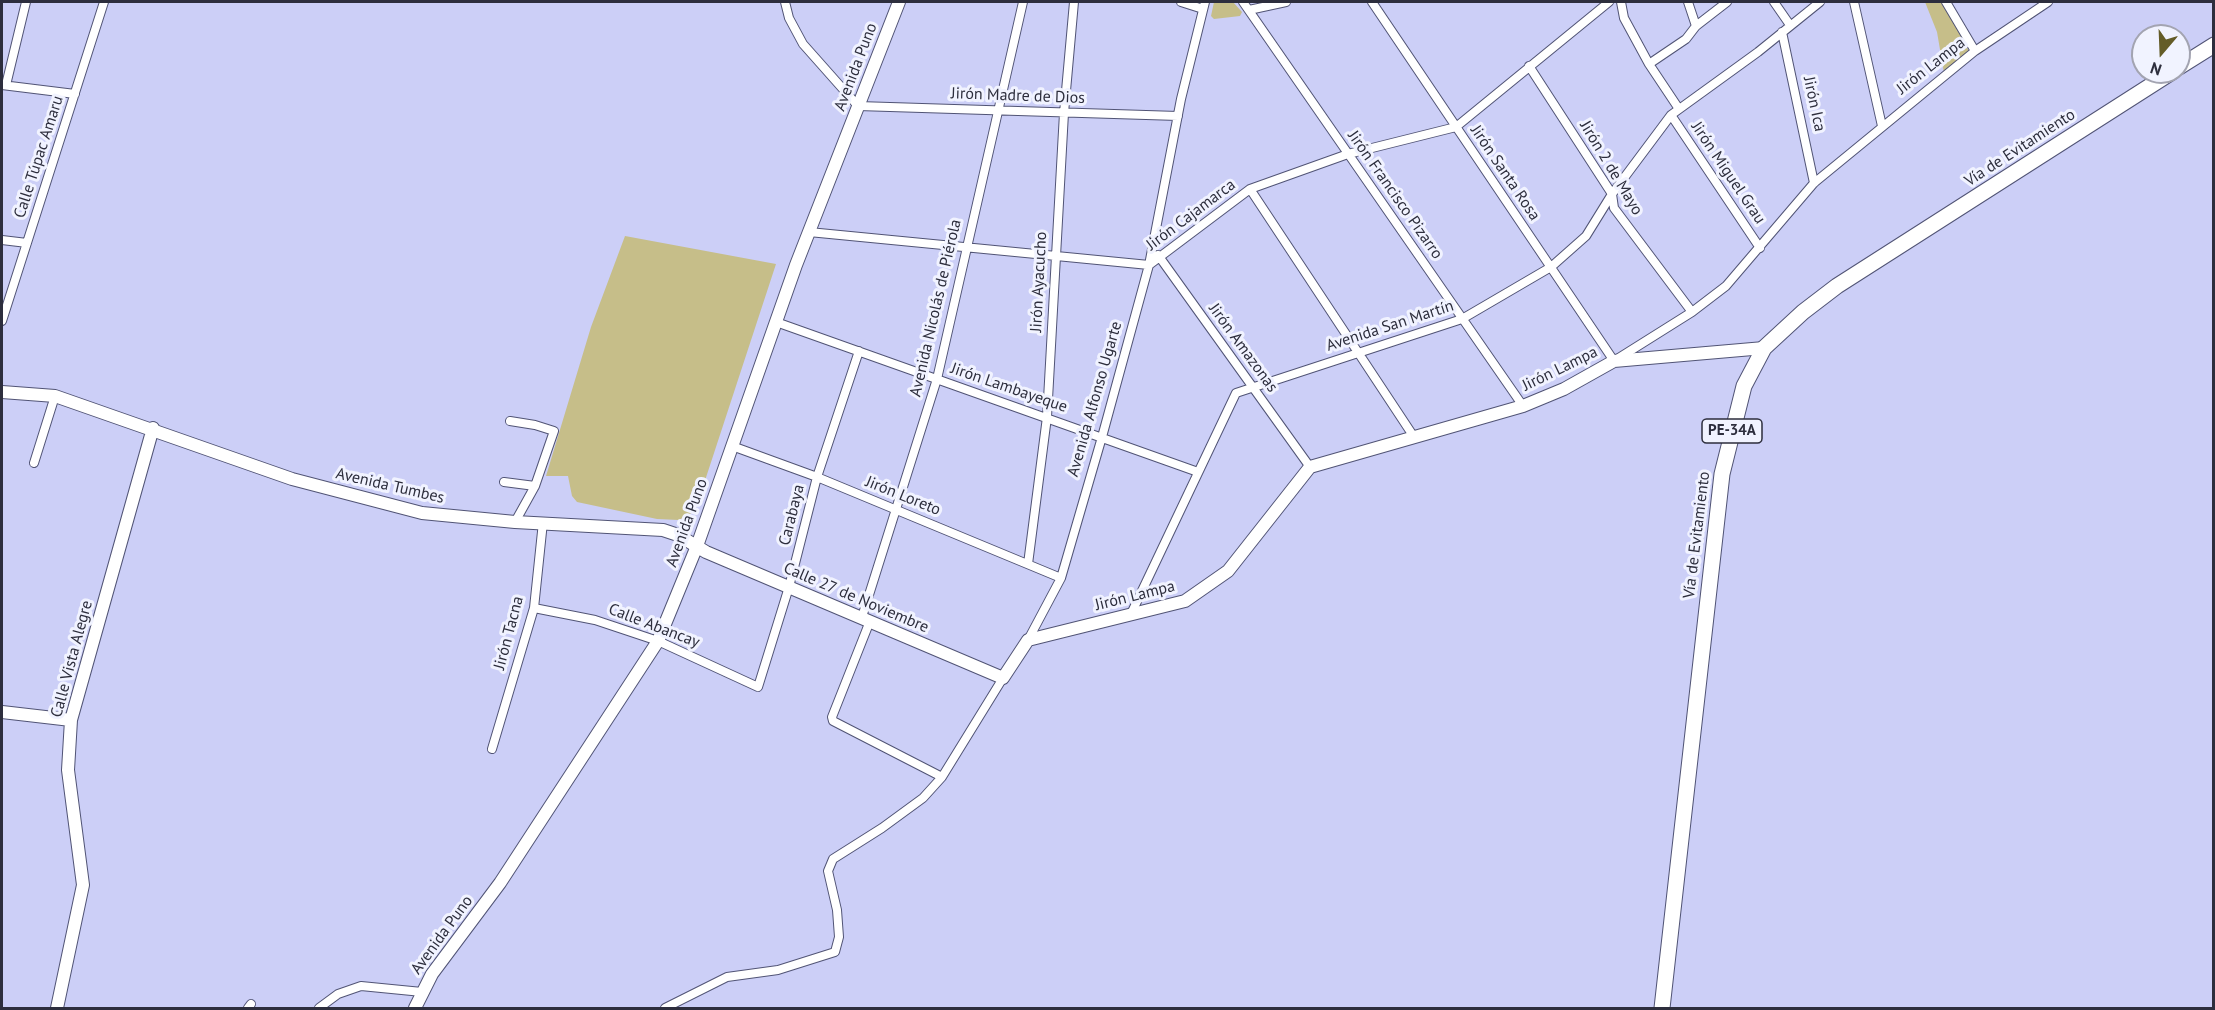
<!DOCTYPE html>
<html>
<head>
<meta charset="utf-8">
<style>
	body { margin:0 }
	#map { position:relative; width:2215px; height:1010px; overflow:hidden; background:#cccff7; font-family:"PT Sans",sans-serif }
	canvas { display:block }
	.frame { position:absolute; inset:0; border:3px solid #2d2e3d; pointer-events:none }
	.north { position:absolute; left:2131px; top:24px; width:60px; height:60px; box-sizing:border-box; background:#f1f3ff; border:2px solid #a3a4b1; border-radius:50%; rotate:199deg; font-size:16px; font-weight:700; line-height:24px; text-align:center; color:#2d2e3d }
	.north::after { content:''; display:block; margin:auto; width:21px; height:27px; background:#645c28; clip-path:polygon(50% 0,100% 100%,50% 72%,0 100%) }
</style>
</head>
<body>
<div id="map">
<canvas width="2215" height="1010"></canvas>
<div class="frame"></div>
<div class="north">N</div>
</div>
<script>
const g = document.querySelector('canvas').getContext('2d');
g.lineJoin = 'round';
function paint(path, color) { g.fillStyle = color; g.fill(path, 'evenodd'); }
const poly = rows => new Path2D(rows.map(r => 'M' + r).join(''));
function trace(path, color, width, dash) { g.strokeStyle = color; g.lineWidth = width; g.lineCap = dash ? 'butt' : 'round'; g.setLineDash(dash || []); g.stroke(path); }
function write(font, color, halo, rows, align = 'center') {
  g.font = font + ' "PT Sans",sans-serif'; g.lineWidth = 6; g.setLineDash([]); g.textBaseline = 'middle'; g.strokeStyle = halo; g.fillStyle = color; for (const [text, x, y, turn = 0] of rows) {
    g.save(); g.translate(x, y); g.rotate((+turn || 0) * Math.PI / 180); g.textAlign = isNaN(turn) ? turn : align; if (halo) g.strokeText(text, 0, 0); g.fillText(text, 0, 0); g.restore();
  }
}
const green = poly([
	[1214,2,1233,2,1242,12,1240,16,1214,19,1211,16],
	[1925,2,1942,2,1969,51,1944,73,1937,32],
	[625,236,776,264,695,511,679,520,657,519,577,502,572,496,568,476,546,476,591,327]
]);
const street = poly([
	[785,2,789,18,803,44,858,106,1178,116],
	[1181,2,1203,9],
	[1243,2,1523,406],
	[1372,2,1614,361,1692,312,1726,286,1814,183,1975,51,2048,2],
	[1621,2,1624,18,1649,64,1679,109],
	[1688,2,1696,26],
	[1774,2,1790,25],
	[1854,2,1882,126],
	[1946,2,1975,51],
	[1249,10,1286,2],
	[1782,32,1814,183],
	[1649,64,1686,39,1696,26,1727,2],
	[1529,66,1612,194,1614,208,1692,312],
	[2,85,75,94],
	[6,85,26,2],
	[1671,115,1760,248],
	[1250,189,1414,437],
	[809,232,1149,265,1250,189,1348,154,1456,127,1609,2],
	[2,240,27,243],
	[1158,255,1310,467],
	[2,321,104,2],
	[776,322,1198,472],
	[510,421,535,425,554,431,535,486,515,522],
	[732,446,817,477,1061,578],
	[34,463,55,396],
	[504,482,535,486],
	[1028,564,1047,417,1064,113,1074,2],
	[534,608,595,620,658,641,758,687,789,587,817,477,859,351],
	[1131,614,1236,393,1462,319,1551,267,1586,236,1612,194,1671,115,1758,52,1820,2],
	[862,617,937,379,1023,2],
	[870,621,832,717,833,721,942,777],
	[1028,640,1061,578,1102,437,1149,265,1181,99,1205,2],
	[492,749,534,608,543,522],
	[248,1008,251,1004],
	[319,1008,338,994,361,986,422,992],
	[665,1008,727,977,778,970,835,952,839,937,837,910,828,871,833,859,882,828,923,798,942,777,1003,678]
]);
const secondary = poly([
	[2,392,55,396,292,479,422,513,515,522,663,530,678,535,706,552,1003,678,1028,640,1185,601,1228,571,1310,467,1523,406,1564,389,1614,361,1764,348],
	[2,712,71,720],
	[57,1008,83,885,68,770,71,720,153,428],
	[415,1008,432,974,500,883,658,641,697,546,796,265,899,2]
]);
const highway = poly([
	[2179,67,2214,45],
	[1662,1008,1722,474,1744,386,1764,348,1803,312,1837,286,2172,72]
]);
const shields = [
	[1732,431,60]
];
const shieldNames = [
	["PE-34A",1732,431]
];
const streetNames = [
	["Jirón Lampa",1931,66,-38],
	["Avenida Puno",856,67,-69],
	["Jirón Madre de Dios",1018,96,2],
	["Jirón Ica",1814,104,78],
	["Vía de Evitamiento",2020,148,-33],
	["Calle Túpac Amaru",39,157,-72],
	["Jirón 2 de Mayo",1611,168,59],
	["Jirón Santa Rosa",1505,173,56],
	["Jirón Miguel Grau",1728,173,56],
	["Jirón Francisco Pizarro",1395,195,55],
	["Jirón Cajamarca",1191,215,-37],
	["Jirón Ayacucho",1039,282,-87],
	["Avenida Nicolás de Piérola",936,308,-77],
	["Avenida San Martín",1390,326,-18],
	["Jirón Amazonas",1243,348,54],
	["Jirón Lampa",1560,369,-26],
	["Jirón Lambayeque",1009,388,19],
	["Avenida Alfonso Ugarte",1095,399,-74],
	["Avenida Tumbes",390,486,13],
	["Jirón Loreto",903,496,22],
	["Carabaya",792,515,-76],
	["Avenida Puno",687,523,-70],
	["Vía de Evitamiento",1697,535,-83],
	["Jirón Lampa",1135,596,-14],
	["Calle 27 de Noviembre",856,598,23],
	["Calle Abancay",654,626,21],
	["Jirón Tacna",509,633,-75],
	["Calle Vista Alegre",72,659,-75],
	["Avenida Puno",442,935,-54]
];
paint(green, '#c6be89');
trace(street, '#515475', 10);
trace(secondary, '#515475', 14);
trace(highway, '#515475', 17);
trace(street, '#fff', 8);
trace(secondary, '#fff', 12);
trace(highway, '#fff', 15);
for (const [x, y, w] of shields) { const box = new Path2D(); box.roundRect(x - w / 2, y - 12, w, 24, 4.5); g.fillStyle = '#f1f3ff'; g.fill(box); trace(box, '#2d2e3d', 1.5); }
write('bold 15px', '#2d2e3d', null, shieldNames);
write('16px', '#2d2e3d', '#f1f3ff', streetNames);
</script>
</body>
</html>
